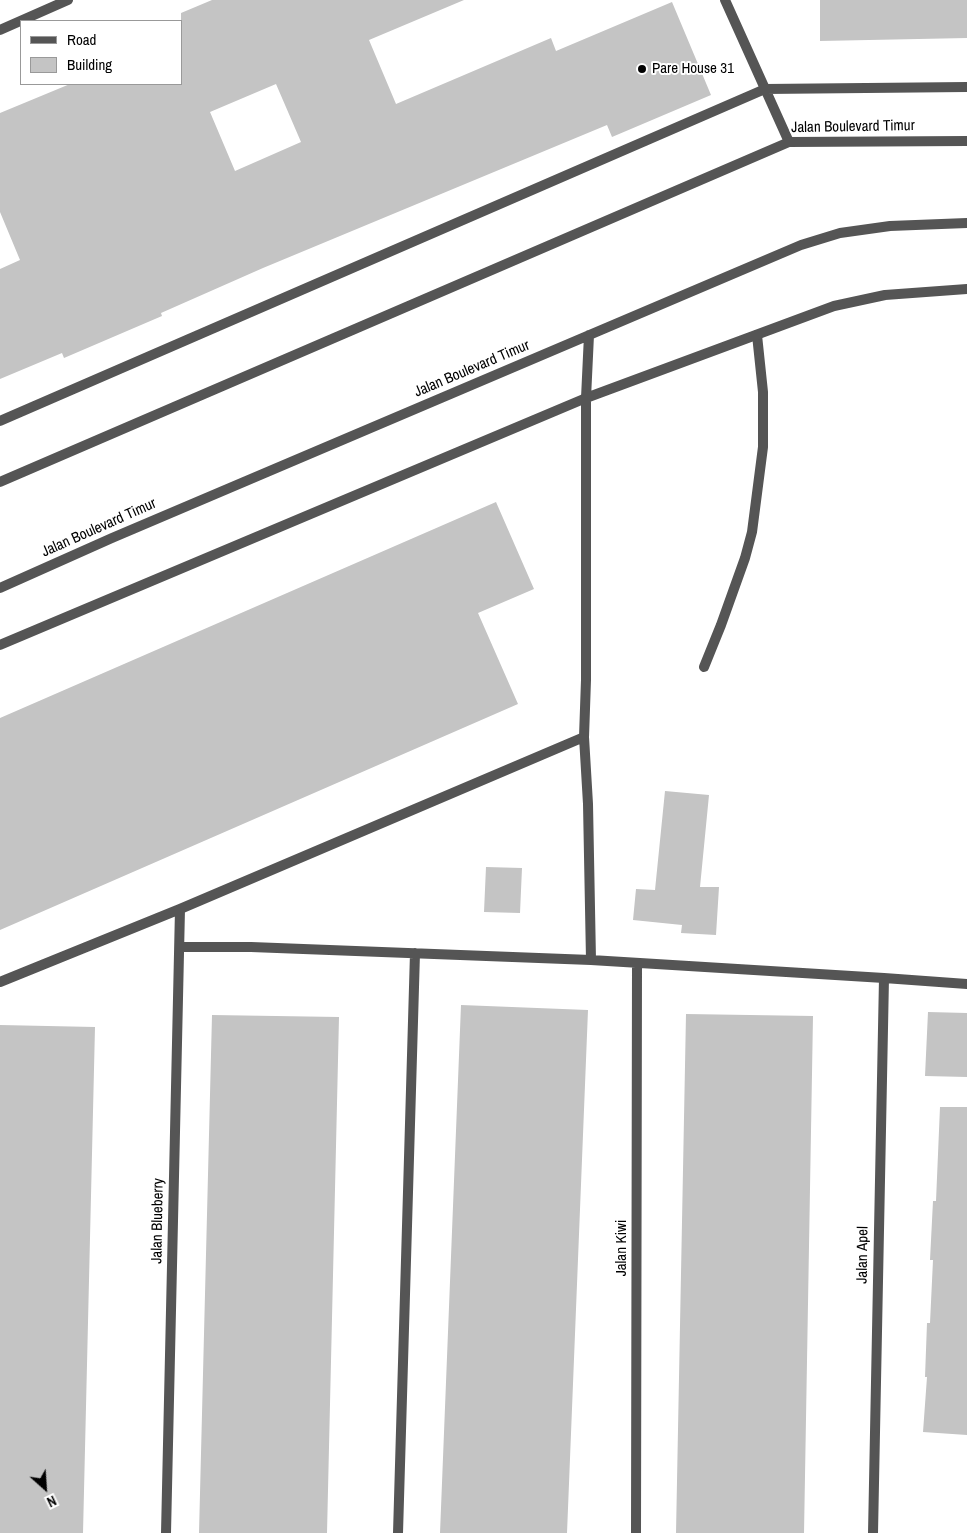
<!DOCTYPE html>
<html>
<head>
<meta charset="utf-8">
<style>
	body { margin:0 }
	#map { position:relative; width:967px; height:1533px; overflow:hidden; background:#fff; font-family:"Archivo Narrow",sans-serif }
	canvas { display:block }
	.legend { position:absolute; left:20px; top:20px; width:162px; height:65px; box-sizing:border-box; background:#fff; border:1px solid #999; margin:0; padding:6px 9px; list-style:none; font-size:15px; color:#000 }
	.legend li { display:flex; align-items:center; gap:10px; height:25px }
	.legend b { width:25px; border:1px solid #999 }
	.north { position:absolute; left:20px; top:1463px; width:50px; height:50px; -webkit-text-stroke:4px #fff; paint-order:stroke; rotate:154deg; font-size:14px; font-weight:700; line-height:20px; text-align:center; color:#000 }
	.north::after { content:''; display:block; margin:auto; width:18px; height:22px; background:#000; clip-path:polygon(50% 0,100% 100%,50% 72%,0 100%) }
</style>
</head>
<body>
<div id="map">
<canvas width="967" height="1533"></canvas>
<ul class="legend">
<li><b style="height:6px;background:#555"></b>Road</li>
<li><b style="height:14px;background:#c4c4c4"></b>Building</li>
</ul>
<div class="north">N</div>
</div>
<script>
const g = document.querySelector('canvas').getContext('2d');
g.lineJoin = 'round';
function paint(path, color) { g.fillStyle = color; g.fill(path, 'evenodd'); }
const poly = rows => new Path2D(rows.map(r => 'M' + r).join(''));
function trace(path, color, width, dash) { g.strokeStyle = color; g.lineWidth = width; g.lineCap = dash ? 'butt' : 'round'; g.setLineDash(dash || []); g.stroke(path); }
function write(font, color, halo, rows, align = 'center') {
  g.font = font + ' "Archivo Narrow",sans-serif'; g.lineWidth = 4; g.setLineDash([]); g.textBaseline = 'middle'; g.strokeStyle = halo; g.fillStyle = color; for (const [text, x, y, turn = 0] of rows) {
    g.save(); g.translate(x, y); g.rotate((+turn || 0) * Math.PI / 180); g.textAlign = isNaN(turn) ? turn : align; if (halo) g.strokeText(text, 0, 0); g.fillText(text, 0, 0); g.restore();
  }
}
const building = poly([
	[212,0,464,0,369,40,396,104,551,38,556,51,672,2,711,95,612,137,607,125,263,268,161,313,162,316,64,358,62,353,0,379,0,269,20,260,0,212,0,113,70,84,181,84,181,13],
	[276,84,301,142,235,171,210,112],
	[820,0,967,0,967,38,820,41],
	[496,502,534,589,478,613,518,704,0,930,0,718],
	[665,791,709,795,700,887,719,887,716,935,681,933,682,925,633,920,636,889,655,890],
	[486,867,522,868,520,913,484,912],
	[461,1005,588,1010,567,1533,440,1533],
	[928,1012,967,1013,967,1077,925,1076],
	[686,1014,813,1016,804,1533,676,1533],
	[212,1015,339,1017,327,1533,199,1533],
	[0,1025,95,1027,83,1533,0,1533],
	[940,1107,967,1107,967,1435,923,1432,927,1377,925,1377,927,1323,930,1323,933,1260,930,1260,933,1201,936,1201]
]);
const service = poly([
	[725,0,789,142],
	[0,421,765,89,967,87],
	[0,645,586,398],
	[704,667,721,625,745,558,752,532,763,447,763,392,757,335]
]);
const minor = poly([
	[0,30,68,0],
	[589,335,586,398,586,680,584,737,588,804,591,960],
	[586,398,834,306,885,295,967,289],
	[0,482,789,142,967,141],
	[0,588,112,538,801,245,840,233,890,226,967,223],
	[180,947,251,947,591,960,884,978,967,984],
	[0,982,180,909,584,737],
	[166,1533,180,909],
	[398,1533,415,953],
	[636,1533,637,964],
	[873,1533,884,978]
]);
const markers = [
	[642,69,5,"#000"]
];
const poiNames = [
	["Pare House 31",652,69]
];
const streetNames = [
	["Jalan Boulevard Timur",853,127,-1],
	["Jalan Boulevard Timur",472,369,-23],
	["Jalan Boulevard Timur",99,528,-24],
	["Jalan Blueberry",158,1221,-89],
	["Jalan Kiwi",622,1248,-90],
	["Jalan Apel",863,1255,-89]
];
paint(building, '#c4c4c4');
trace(service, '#555', 10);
trace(minor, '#555', 10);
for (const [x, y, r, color] of markers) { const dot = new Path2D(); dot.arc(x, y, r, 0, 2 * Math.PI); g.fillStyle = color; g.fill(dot); trace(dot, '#fff', 2); }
write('15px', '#000', '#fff', poiNames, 'left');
write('15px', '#000', '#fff', streetNames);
</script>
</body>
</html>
